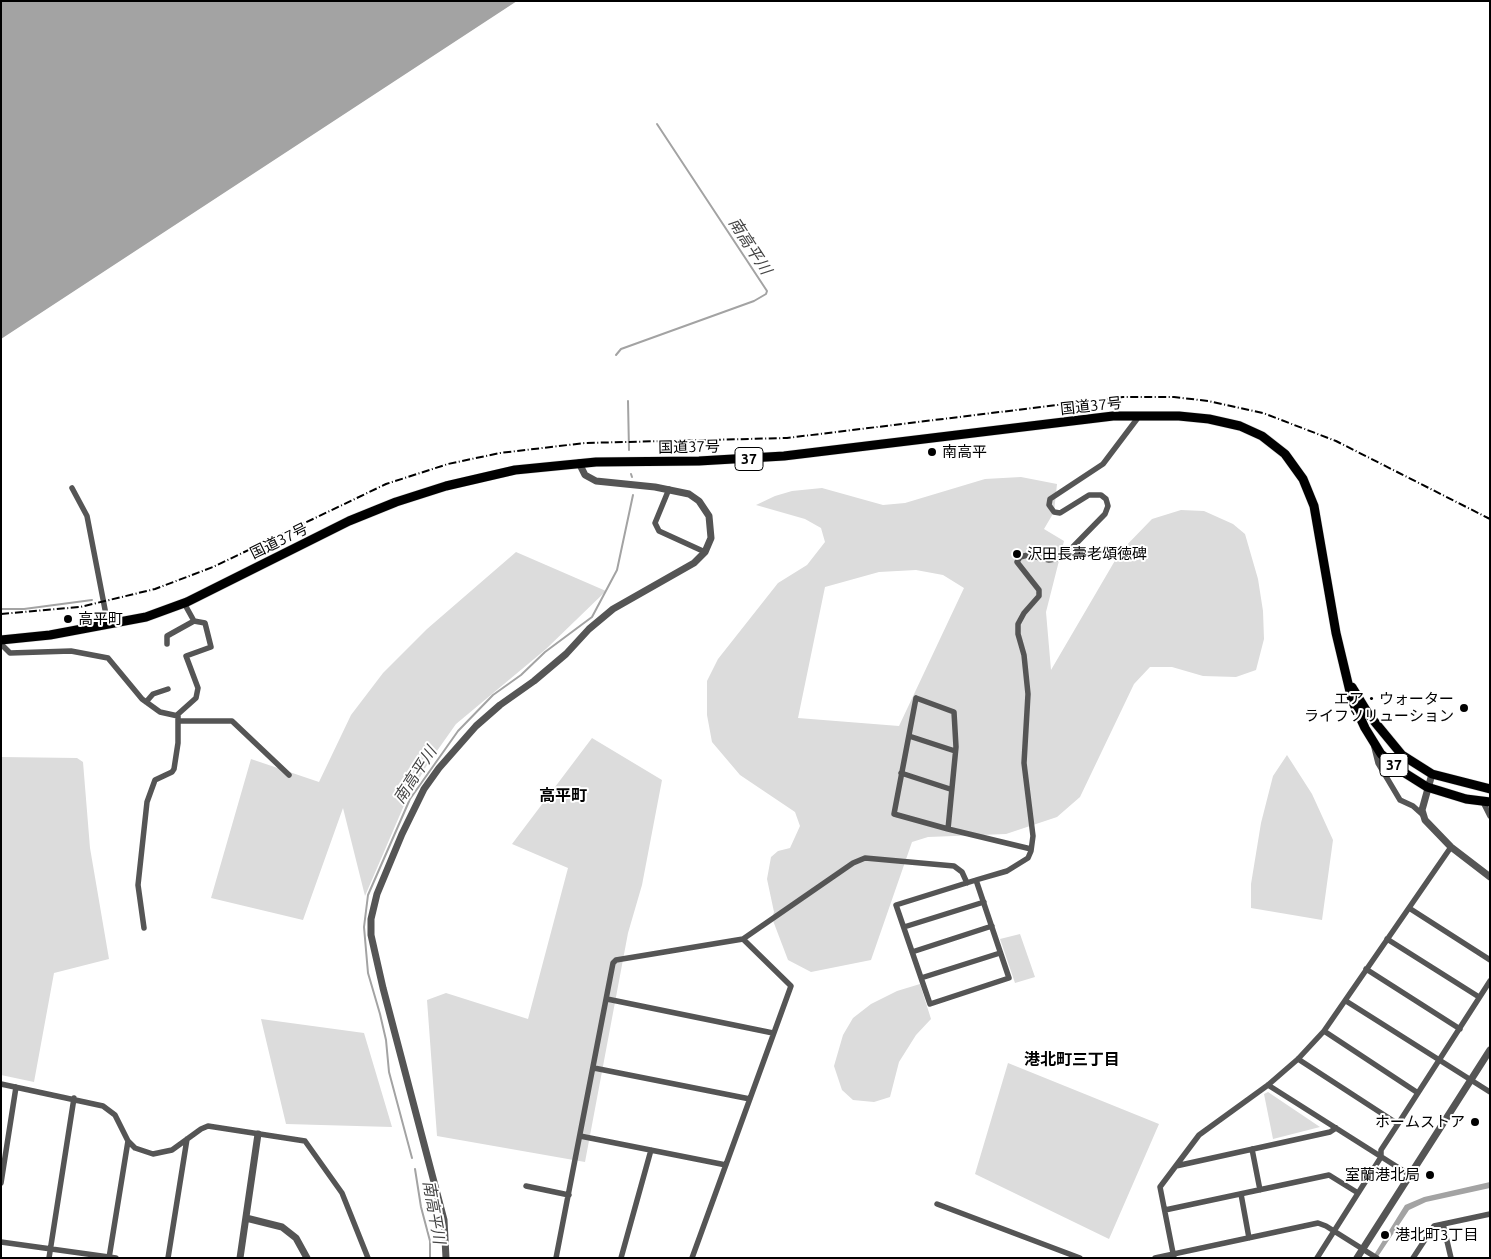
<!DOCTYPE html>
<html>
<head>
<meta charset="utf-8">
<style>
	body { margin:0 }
	#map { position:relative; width:1491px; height:1259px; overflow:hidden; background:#fff; font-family:Ubuntu,sans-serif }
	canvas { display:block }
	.frame { position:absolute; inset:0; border:2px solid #000; pointer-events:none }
</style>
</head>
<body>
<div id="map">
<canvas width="1491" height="1259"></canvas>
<div class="frame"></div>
</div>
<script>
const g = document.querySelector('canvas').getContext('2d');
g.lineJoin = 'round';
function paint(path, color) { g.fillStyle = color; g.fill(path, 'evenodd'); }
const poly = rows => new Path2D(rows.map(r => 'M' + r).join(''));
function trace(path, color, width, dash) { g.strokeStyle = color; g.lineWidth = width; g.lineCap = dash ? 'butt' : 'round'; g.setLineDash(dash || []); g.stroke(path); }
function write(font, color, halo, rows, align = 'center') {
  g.font = font + ' Ubuntu,"Noto Sans JP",sans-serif'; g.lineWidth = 4; g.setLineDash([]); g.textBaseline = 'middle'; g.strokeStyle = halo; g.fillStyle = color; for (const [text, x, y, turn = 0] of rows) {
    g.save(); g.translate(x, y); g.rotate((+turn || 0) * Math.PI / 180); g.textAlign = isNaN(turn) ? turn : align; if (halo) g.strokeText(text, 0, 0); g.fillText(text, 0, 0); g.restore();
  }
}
const green = poly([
	[1021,477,1057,484,1054,512,1044,529,1064,541,1046,612,1051,670,1120,552,1152,519,1181,510,1204,511,1233,524,1245,534,1258,579,1263,611,1264,639,1256,670,1236,677,1203,676,1172,667,1150,667,1134,684,1080,797,1057,817,1006,834,928,837,912,842,871,960,811,972,788,960,772,918,774,912,767,879,771,857,778,851,790,848,800,826,795,812,740,775,712,742,707,715,707,681,718,659,778,583,807,565,825,542,821,528,805,519,756,505,775,496,792,491,822,488,883,505,905,503,985,479],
	[916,570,943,575,964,588,899,726,798,718,825,587,879,572],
	[516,552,606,591,546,649,456,724,427,765,405,803,365,896,343,808,303,920,211,898,251,759,319,782,351,715,383,673,427,629],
	[592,738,662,780,642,885,628,933,585,1162,437,1136,427,1000,446,993,528,1019,568,868,512,844],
	[1287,755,1312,794,1333,840,1322,920,1251,908,1251,884,1261,823,1273,776],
	[1,757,77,758,83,762,90,848,109,959,54,973,34,1082,1,1075],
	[1020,934,1035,977,1015,983,1000,939],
	[920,984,931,1019,916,1035,899,1062,890,1097,874,1102,853,1100,842,1090,834,1066,843,1035,853,1018,871,1004,897,991],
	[261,1019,364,1033,392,1127,286,1124],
	[1008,1063,1159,1124,1109,1239,975,1174],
	[1268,1092,1320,1127,1273,1139,1264,1094]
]);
const water = poly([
	[1,1,517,1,1,339],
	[1490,1182,1490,1188,1426,1202,1409,1210,1377,1258,1372,1258,1405,1205,1424,1197]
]);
const stream = poly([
	[616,355,621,349,754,301,766,294,767,291,657,124],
	[628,401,629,450],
	[631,474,632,477],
	[1,609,24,609,92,600],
	[412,1158,389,1072,386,1040,380,1014,368,973,364,927,368,895,410,799,458,731,493,695,521,675,545,652,592,617,617,570,633,495],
	[415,1169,421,1207,430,1241,430,1258]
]);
const minor = poly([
	[72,488,87,516,108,625],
	[669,489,655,523,659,531,705,552],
	[1,644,10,653,71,651,108,658,142,699,160,712,178,716,178,743,174,769,172,772,155,780,147,802,138,885,144,928],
	[167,644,167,636,194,621],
	[916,698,954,712,956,747,948,829,894,814,916,698],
	[146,702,153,694,168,689],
	[177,715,196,698,198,688,186,656,211,647,205,623,194,621,184,603],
	[179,721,232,721,289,775],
	[909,736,955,751],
	[1374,747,1378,763,1400,800,1413,806,1423,815],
	[901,773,950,789],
	[1483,802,1490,816],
	[948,829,1031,849],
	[976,880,1009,978,930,1004,896,905,976,880,1007,871,1028,858,1031,851,1033,836,1024,763,1028,694,1024,655,1018,634,1018,624,1024,613,1039,596,1039,590,1017,562,1020,557,1028,555,1049,560,1062,558,1105,514,1108,506,1106,499,1101,495,1089,495,1060,513,1054,512,1049,505,1050,499,1103,464,1140,415],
	[1409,908,1490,960],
	[904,927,984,902],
	[1387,939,1479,997],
	[912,952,992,926],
	[1366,969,1460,1029],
	[921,978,1000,953],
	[607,999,773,1033],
	[1346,1001,1490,1092],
	[1324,1031,1418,1093],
	[1298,1059,1398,1124],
	[594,1068,750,1099],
	[1,1084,103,1106,115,1115,128,1141,135,1148,153,1154,172,1150,201,1129,208,1126,305,1141,342,1193,368,1258],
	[1268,1085,1410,1175],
	[580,1136,726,1165],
	[1252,1149,1260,1190],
	[1176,1166,1330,1132,1336,1128],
	[1,1183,16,1087],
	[526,1186,569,1195],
	[1241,1194,1249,1238],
	[937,1204,1080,1258],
	[1165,1210,1329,1175,1358,1193],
	[1443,1224,1451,1258],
	[1,1242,116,1258],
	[49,1258,74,1098],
	[109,1258,128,1141],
	[168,1258,187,1139],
	[556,1258,613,963,616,960,743,939,853,863,865,858,954,866,962,872,967,883],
	[621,1258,651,1150],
	[692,1258,791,986,743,939],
	[1155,1258,1318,1223,1326,1226,1377,1258],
	[1174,1258,1160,1187,1199,1135,1268,1085,1298,1059,1324,1031,1451,847],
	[1317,1258,1381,1157,1381,1150,1398,1124,1490,981],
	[1413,1258,1434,1226,1490,1214]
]);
const tertiary = poly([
	[1432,774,1422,810,1425,820,1451,847,1490,877],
	[246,1218,282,1227,296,1238,307,1258],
	[240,1258,258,1134],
	[446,1258,444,1220,383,988,371,935,371,919,377,894,402,834,424,789,439,768,476,726,500,705,534,681,566,654,589,629,613,609,694,563,705,552,711,538,709,516,699,501,689,494,655,487,596,481,585,475,579,463],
	[1357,1258,1490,1050]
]);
const trunk = poly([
	[1,640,50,635,146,617,187,602,349,521,396,502,446,486,515,470,596,462,699,461,784,456,1113,416,1179,416,1209,419,1240,426,1262,436,1285,454,1303,479,1314,506,1336,633,1352,700,1365,728,1381,754,1400,770,1427,787,1466,799,1490,802],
	[1352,687,1369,715,1402,755,1432,774,1490,789]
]);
const rail = poly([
	[1,614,80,607,155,589,213,567,386,484,448,464,500,453,585,443,787,438,1123,397,1174,397,1208,401,1263,413,1336,441,1490,519]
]);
const markers = [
	[932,452,5,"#000"],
	[1017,554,5,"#000"],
	[68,619,5,"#000"],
	[1464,708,5,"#000"],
	[1475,1122,5,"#000"],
	[1430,1175,5,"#000"],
	[1385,1235,5,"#000"]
];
const shields = [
	[749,459,28],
	[1394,765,28]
];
const shieldNames = [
	["37",749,459],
	["37",1394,765]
];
const streetNames = [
	["国道37号",1091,406,-6],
	["国道37号",689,447,-1],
	["国道37号",279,541,-26]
];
const poiNames = [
	["南高平",942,452],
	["沢田長壽老頌徳碑",1027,554],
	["高平町",78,619],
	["エア・ウォーター",1454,699,"right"],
	["ライフソリューション",1454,716,"right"],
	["ホームストア",1465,1122,"right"],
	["室蘭港北局",1420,1175,"right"],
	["港北町3丁目",1395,1235]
];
const waterNames = [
	["南高平川",750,246,57],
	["南高平川",415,775,-57],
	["南高平川",434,1212,80]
];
const neighbourhoodNames = [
	["高平町",563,796],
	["港北町三丁目",1072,1060]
];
paint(green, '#dcdcdc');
paint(water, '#a3a3a3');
trace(stream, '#a3a3a3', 2);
trace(trunk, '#dbdbdb', 10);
trace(minor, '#555', 5.5);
trace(tertiary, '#555', 7);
trace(trunk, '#000', 9);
trace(rail, '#000', 2, [8, 2.5, 1, 2.5]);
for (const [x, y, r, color] of markers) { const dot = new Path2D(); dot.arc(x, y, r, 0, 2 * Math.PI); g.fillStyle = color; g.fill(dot); trace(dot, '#fff', 2); }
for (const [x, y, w] of shields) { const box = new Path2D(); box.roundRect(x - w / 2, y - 11.5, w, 23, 4); g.fillStyle = '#fff'; g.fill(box); trace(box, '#000', 1); }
write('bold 14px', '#000', null, shieldNames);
write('15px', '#000', '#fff', streetNames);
write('15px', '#000', '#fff', poiNames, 'left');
write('italic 16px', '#444', '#fff', waterNames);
write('bold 16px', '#000', '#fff', neighbourhoodNames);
</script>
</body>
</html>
